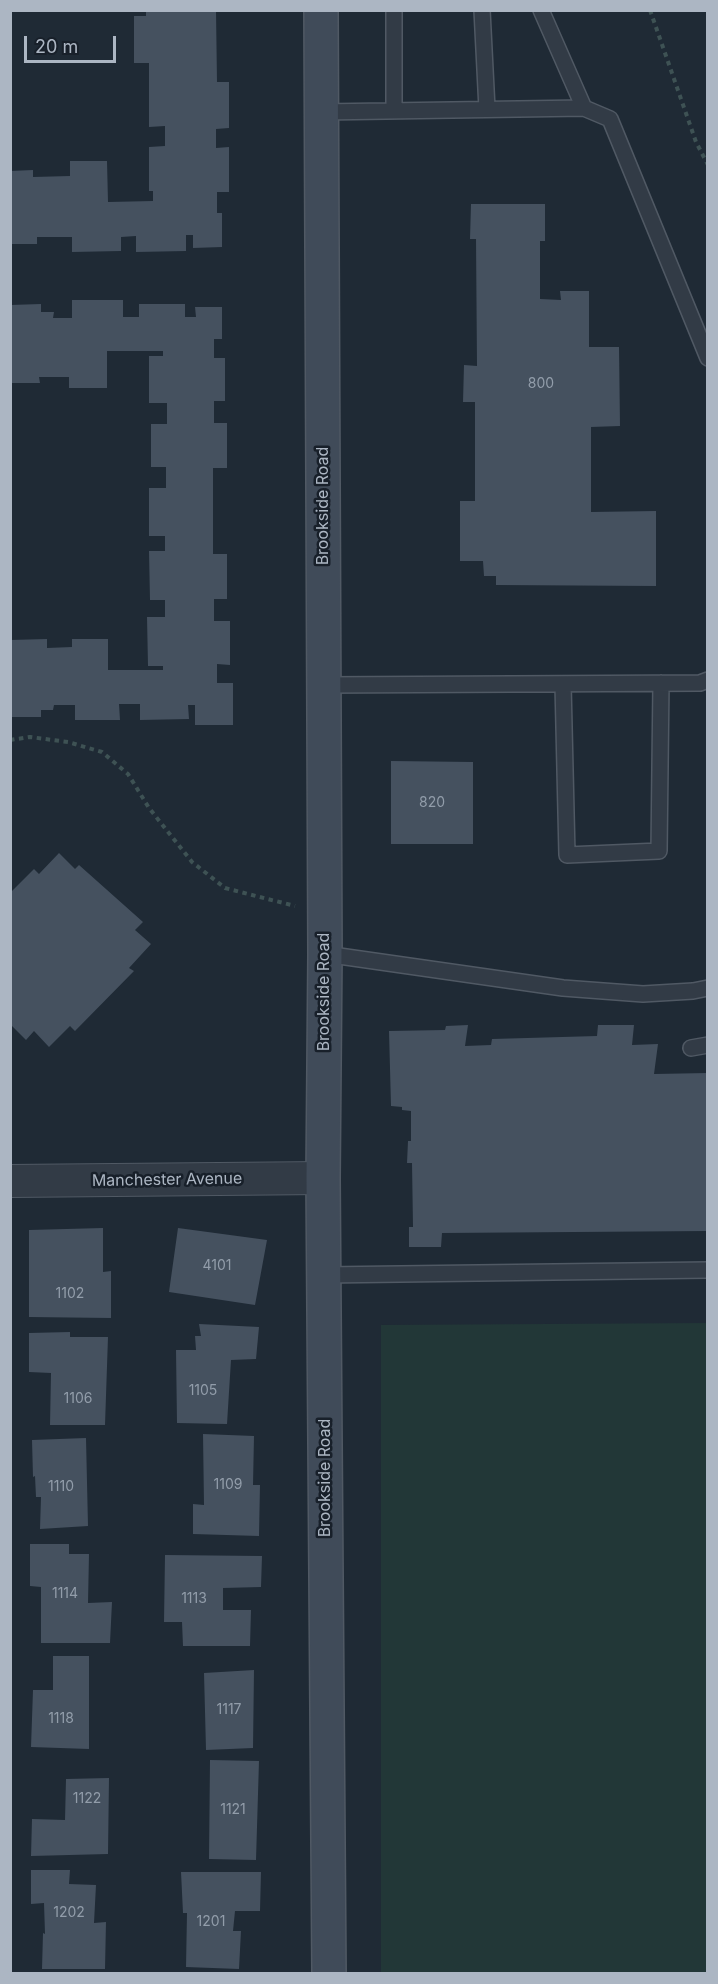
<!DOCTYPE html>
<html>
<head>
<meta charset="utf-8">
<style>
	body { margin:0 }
	#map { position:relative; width:718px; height:1984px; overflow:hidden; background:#1f2a35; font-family:Inter,sans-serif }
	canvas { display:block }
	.frame { position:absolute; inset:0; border:12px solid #acb6c3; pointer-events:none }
	.scale { position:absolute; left:24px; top:36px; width:92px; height:27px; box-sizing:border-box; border:3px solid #acb6c3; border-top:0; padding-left:8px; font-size:18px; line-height:21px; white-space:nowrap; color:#acb6c3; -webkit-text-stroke:4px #18202a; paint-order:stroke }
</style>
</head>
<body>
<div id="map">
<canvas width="718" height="1984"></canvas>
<div class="frame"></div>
<div class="scale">20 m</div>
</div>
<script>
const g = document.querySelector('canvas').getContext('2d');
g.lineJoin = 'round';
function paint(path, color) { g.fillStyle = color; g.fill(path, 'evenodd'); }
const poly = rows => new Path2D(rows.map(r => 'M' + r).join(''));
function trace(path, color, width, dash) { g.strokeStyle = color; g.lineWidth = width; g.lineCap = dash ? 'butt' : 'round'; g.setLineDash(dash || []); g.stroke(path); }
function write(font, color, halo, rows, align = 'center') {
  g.font = font + ' Inter,sans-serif'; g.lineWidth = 5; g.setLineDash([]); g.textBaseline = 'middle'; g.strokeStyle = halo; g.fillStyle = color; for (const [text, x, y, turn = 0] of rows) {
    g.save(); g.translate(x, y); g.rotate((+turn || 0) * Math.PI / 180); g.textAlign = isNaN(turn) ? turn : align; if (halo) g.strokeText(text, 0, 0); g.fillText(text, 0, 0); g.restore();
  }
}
const green = poly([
	[707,1323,707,1973,381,1973,381,1325]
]);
const building = poly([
	[146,10,216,10,217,82,229,82,229,128,216,129,216,148,229,147,229,192,217,192,217,213,222,213,222,247,193,248,193,235,186,235,186,251,136,252,136,236,121,237,121,251,72,252,72,237,37,237,37,244,10,244,10,171,33,170,33,177,70,176,70,161,107,161,108,202,153,201,153,191,149,191,149,147,165,146,165,126,149,127,149,63,134,63,134,16,146,16],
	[471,204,545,204,545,241,540,241,540,299,561,300,560,291,589,291,589,347,619,347,620,426,591,427,591,512,656,511,656,586,496,585,496,576,484,576,483,561,460,561,460,501,475,501,475,402,463,402,464,365,477,366,476,239,470,239],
	[72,300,123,300,123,317,139,317,139,304,185,304,185,317,196,317,195,307,222,307,222,339,214,339,214,358,225,358,225,401,214,401,214,423,227,423,227,468,213,468,213,554,227,554,227,599,214,599,214,621,230,621,230,665,217,664,217,683,233,683,233,725,195,725,195,705,188,705,189,719,140,720,140,704,119,704,120,720,75,720,75,705,54,705,53,710,41,710,41,717,10,717,10,640,47,639,47,648,72,647,72,639,108,639,108,670,163,670,163,666,148,666,147,617,165,617,165,600,150,600,149,551,165,551,165,536,149,536,149,488,166,488,166,467,151,467,151,424,167,424,167,403,149,403,149,356,163,356,163,351,107,351,107,388,69,388,69,377,39,377,40,383,10,383,10,305,41,304,41,312,54,312,53,318,72,318],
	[391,761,473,762,473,844,391,844],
	[59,853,75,869,79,865,143,922,135,930,151,944,129,968,134,971,75,1031,70,1026,49,1047,34,1031,26,1040,10,1024,10,893,34,869,39,874],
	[468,1025,465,1046,491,1045,492,1039,597,1036,598,1025,634,1025,632,1045,658,1044,654,1074,708,1073,708,1231,442,1233,441,1247,409,1247,409,1227,413,1227,412,1163,407,1163,408,1141,411,1141,411,1111,402,1110,402,1107,391,1106,389,1031,445,1030,446,1026],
	[103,1228,103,1272,111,1271,111,1318,29,1317,29,1230],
	[178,1228,267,1240,255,1305,169,1292],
	[199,1324,259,1327,256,1359,231,1360,227,1424,177,1423,176,1350,196,1350,195,1336,201,1336],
	[70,1332,70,1337,108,1337,105,1425,50,1425,51,1373,29,1372,29,1333],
	[203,1434,254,1436,253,1485,260,1485,259,1536,193,1534,193,1504,204,1505],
	[86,1438,88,1526,40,1529,41,1497,36,1497,35,1476,33,1477,32,1440],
	[30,1544,69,1544,69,1554,89,1554,88,1603,112,1602,110,1643,41,1643,41,1587,30,1586],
	[165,1555,262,1556,261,1587,223,1588,223,1610,251,1610,250,1646,183,1646,182,1622,164,1622],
	[53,1656,89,1656,89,1749,31,1747,33,1690,53,1690],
	[254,1670,253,1748,206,1750,204,1673],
	[210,1760,259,1761,256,1860,209,1859],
	[109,1778,108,1854,31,1856,32,1819,65,1820,66,1779],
	[31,1870,70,1870,69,1884,96,1885,94,1923,106,1922,105,1969,42,1969,43,1933,45,1934,44,1903,31,1904],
	[181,1872,261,1872,260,1911,235,1911,233,1931,241,1931,239,1969,186,1967,187,1913,183,1913]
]);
const path = poly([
	[650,10,696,142,708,165],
	[10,740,30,737,68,742,102,752,128,774,149,808,192,862,225,888,295,906]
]);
const lane = poly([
	[482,10,487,109],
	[541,10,584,108],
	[394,110,394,10],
	[321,112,584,108,610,119,708,358],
	[563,684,567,855,659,851,661,683],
	[324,685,700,683,708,680],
	[325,954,563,988,643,994,693,991,708,988],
	[691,1048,708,1045],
	[324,1275,708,1270]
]);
const street = poly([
	[10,1181,323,1178]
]);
const secondary = poly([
	[321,10,325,954,323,1178,329,1974]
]);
const numberNames = [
	["800",541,384],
	["820",432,803],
	["4101",217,1266],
	["1102",70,1294],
	["1105",203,1391],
	["1106",78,1399],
	["1109",228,1485],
	["1110",61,1487],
	["1114",65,1594],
	["1113",194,1599],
	["1117",229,1710],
	["1118",61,1719],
	["1122",87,1799],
	["1121",233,1810],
	["1202",69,1913],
	["1201",211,1922]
];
const streetNames = [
	["Brookside Road",323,506,-90],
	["Brookside Road",324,992,-90],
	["Manchester Avenue",167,1180,-1],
	["Brookside Road",325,1478,-90]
];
paint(green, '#223737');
paint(building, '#45515f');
trace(lane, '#505964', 18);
trace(street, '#505964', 34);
trace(secondary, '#505964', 36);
trace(path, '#3e5254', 4, [4.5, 4.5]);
trace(lane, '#323b46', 15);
trace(street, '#323b46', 32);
trace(secondary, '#404b59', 33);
write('14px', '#929daa', null, numberNames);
write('16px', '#acb6c3', '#18202a', streetNames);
</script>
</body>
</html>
